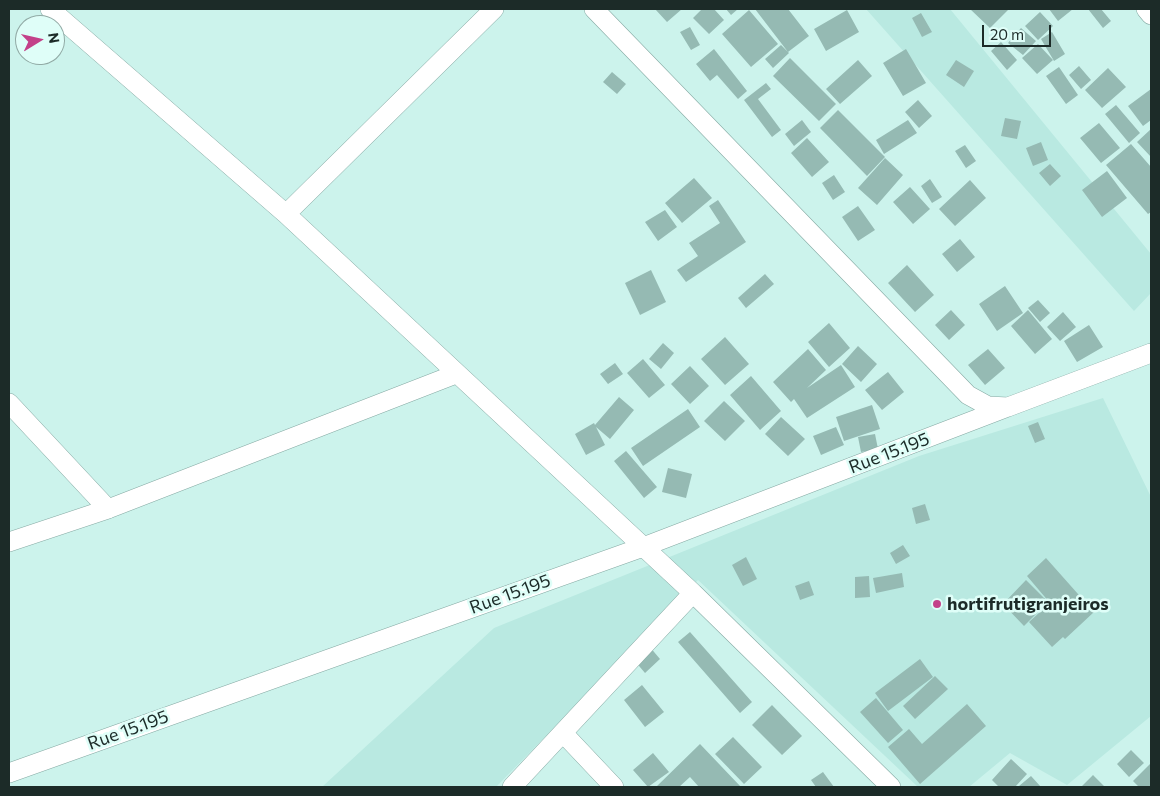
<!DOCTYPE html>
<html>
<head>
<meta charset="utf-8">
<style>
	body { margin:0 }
	#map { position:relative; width:1160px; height:796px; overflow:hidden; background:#ccf3ec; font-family:Commissioner,sans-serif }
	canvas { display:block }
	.frame { position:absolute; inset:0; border:10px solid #1c2b28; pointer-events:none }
	.north { position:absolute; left:15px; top:15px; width:50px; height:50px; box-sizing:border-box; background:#dffef8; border:1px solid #91aaa5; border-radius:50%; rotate:81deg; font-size:14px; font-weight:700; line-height:20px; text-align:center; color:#1c2b28 }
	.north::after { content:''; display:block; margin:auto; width:18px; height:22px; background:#c34189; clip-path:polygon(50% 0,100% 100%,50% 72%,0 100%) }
	.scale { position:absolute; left:982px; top:25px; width:69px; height:22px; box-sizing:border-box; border:2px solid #1c2b28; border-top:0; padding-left:6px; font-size:15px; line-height:18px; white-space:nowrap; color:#1c2b28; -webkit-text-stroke:4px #dffef8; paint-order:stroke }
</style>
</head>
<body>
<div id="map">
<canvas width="1160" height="796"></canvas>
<div class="frame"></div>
<div class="north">N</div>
<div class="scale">20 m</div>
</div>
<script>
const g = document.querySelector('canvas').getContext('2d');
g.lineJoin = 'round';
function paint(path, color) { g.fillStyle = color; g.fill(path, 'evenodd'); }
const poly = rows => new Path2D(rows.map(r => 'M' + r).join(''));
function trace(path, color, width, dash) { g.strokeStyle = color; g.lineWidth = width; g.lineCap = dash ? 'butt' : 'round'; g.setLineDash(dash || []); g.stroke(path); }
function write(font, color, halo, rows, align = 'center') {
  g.font = font + ' Commissioner,sans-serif'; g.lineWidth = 5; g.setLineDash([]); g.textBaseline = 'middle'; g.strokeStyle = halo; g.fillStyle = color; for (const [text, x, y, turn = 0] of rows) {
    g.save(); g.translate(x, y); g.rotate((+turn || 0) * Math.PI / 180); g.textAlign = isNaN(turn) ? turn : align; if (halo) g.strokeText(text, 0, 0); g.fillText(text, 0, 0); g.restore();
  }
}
const built = poly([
	[866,9,950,9,1151,254,1151,293,1134,311],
	[1103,398,1151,497,1151,716,1067,785,1010,753,969,787,918,787,698,580,496,787,322,787,494,628,919,456]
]);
const building = poly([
	[655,9,682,9,667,22],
	[702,9,714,9,724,20,709,34,693,18],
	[726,9,738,9,731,15],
	[755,9,788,9,809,36,788,52],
	[970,9,1009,9,990,28],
	[1049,9,1073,9,1058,21],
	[1088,9,1101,9,1111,21,1103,28],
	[749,10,778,44,751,67,722,34],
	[847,10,859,32,826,51,814,29],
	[1040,12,1053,26,1038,40,1025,26],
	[921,13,932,32,922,37,912,18],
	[690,27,700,45,691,50,680,32],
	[1021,28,1036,41,1023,55,1008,43],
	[1052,32,1065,54,1054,61,1041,39],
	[1001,42,1017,60,1007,70,991,51],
	[1038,44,1053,60,1037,74,1022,58],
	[781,45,789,53,773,68,765,59],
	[714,49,747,91,738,99,717,75,710,81,696,64],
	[906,49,926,83,903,96,883,63],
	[790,58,836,104,819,121,773,76],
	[858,60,872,76,840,104,826,89],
	[956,60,974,71,964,87,946,75],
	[1079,66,1091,80,1081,89,1069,75],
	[1059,67,1078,95,1066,104,1046,76],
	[1108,68,1126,87,1102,108,1085,90],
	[612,72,626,84,617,94,603,82],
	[766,83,771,89,758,99,781,130,772,137,744,100],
	[1151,89,1151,120,1143,126,1128,106],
	[918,100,932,116,919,128,905,112],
	[1116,105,1140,133,1129,143,1105,114],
	[838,110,885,157,867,176,820,128],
	[1005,118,1021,121,1017,139,1001,136],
	[802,120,811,132,794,146,785,134],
	[908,120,917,133,884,154,876,140],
	[1099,123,1120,148,1101,163,1080,138],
	[1151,129,1151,157,1137,142],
	[807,138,829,162,812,177,791,153],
	[1041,142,1048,160,1033,166,1026,148],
	[1131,144,1151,167,1151,212,1148,214,1106,165],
	[965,145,976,161,966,168,955,151],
	[885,158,903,175,877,205,858,188],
	[1050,164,1061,176,1050,186,1039,173],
	[1107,171,1127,198,1102,217,1082,190],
	[834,175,845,192,833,200,822,183],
	[694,178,712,198,682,223,665,203],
	[930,179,942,197,932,203,921,186],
	[970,180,986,198,955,226,939,209],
	[910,187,930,209,913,224,893,202],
	[718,200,746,242,686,282,677,270,698,256,689,243,720,223,709,206],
	[858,206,875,230,858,241,842,217],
	[665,210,677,227,658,241,645,222],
	[960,239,975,257,957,272,942,254],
	[907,265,934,295,915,312,888,283],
	[651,270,666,302,640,315,625,283],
	[765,274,774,284,746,308,738,298],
	[1005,286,1023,313,997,331,979,304],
	[1038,300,1050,313,1040,322,1028,308],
	[951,310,965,325,949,340,935,325],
	[1028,310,1052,339,1035,354,1011,326],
	[1063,312,1076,327,1060,341,1047,327],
	[829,323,850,348,829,367,808,342],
	[1089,325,1103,347,1077,362,1064,341],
	[725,337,749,364,725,385,701,359],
	[663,343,674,353,661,369,649,359],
	[858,346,877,364,861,382,842,364],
	[808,349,826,370,807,388,841,365,855,387,807,418,794,399,791,402,773,382],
	[988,349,1005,368,985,385,968,365],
	[643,359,665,385,649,398,627,373],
	[615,363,623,374,608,384,600,374],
	[690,366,709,386,690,404,671,384],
	[888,372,904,392,882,410,865,390],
	[751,376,781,411,760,430,730,395],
	[619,397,634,410,610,439,596,427,605,445,586,455,575,434,594,423,595,425],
	[724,401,745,421,725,441,704,421],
	[872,405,880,429,844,441,836,417],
	[688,409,700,427,643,466,631,448],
	[781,417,805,439,788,456,765,434],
	[1038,422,1045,439,1035,443,1028,426],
	[836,427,844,445,821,455,813,436],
	[875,434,878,449,861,452,858,437],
	[626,451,657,487,644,498,614,461],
	[668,468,692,474,686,498,662,492],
	[925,504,930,520,916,524,912,508],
	[903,545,910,556,896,564,890,553],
	[746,557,757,579,743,586,732,565],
	[1046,558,1094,612,1065,639,1063,637,1052,647,1029,622,1050,603,1027,576],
	[902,573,904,587,876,593,873,578],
	[869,576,870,597,855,598,855,577],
	[1026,580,1048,602,1024,626,1003,604],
	[809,581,814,595,800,600,795,586],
	[690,632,752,702,740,713,678,642],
	[649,646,660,659,645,673,634,660],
	[920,659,933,677,888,711,875,693],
	[935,676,948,689,915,719,903,706],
	[642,685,664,712,645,727,624,700],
	[876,698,903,730,888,743,860,712],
	[967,704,986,726,920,784,888,747,909,729,922,744],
	[772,705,802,736,782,755,752,725],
	[733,737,762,767,744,784,715,754],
	[700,744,741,787,699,787,690,777,679,787,656,787],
	[1131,750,1144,763,1129,777,1117,764],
	[653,753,669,772,648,787,633,770],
	[1011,759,1027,774,1015,787,999,787,992,780],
	[1151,763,1151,787,1139,787,1133,781],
	[823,772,834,787,816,787,811,780],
	[1093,775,1105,787,1081,787],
	[1031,776,1041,787,1019,786]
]);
const minor = poly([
	[50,9,286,214,693,593,891,787],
	[594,9,968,395,988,406,1008,407,1151,353],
	[1146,9,1151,15],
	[286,214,494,9],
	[9,403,108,509],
	[9,542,108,509,456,374],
	[563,733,614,787],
	[9,773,643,547,1008,407],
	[512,787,693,593]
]);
const markers = [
	[937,604,5,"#c34189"]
];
const streetNames = [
	["Rue 15.195",889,453,-21],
	["Rue 15.195",510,594,-20],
	["Rue 15.195",128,730,-20]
];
const poiNames = [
	["hortifrutigranjeiros",947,604]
];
paint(built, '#b9e9e1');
paint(building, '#95bab3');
trace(minor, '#85a9a3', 20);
trace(minor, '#fff', 19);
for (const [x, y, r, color] of markers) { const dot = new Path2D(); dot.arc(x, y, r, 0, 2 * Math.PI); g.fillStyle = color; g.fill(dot); trace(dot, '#dffef8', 2); }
write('18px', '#1c2b28', '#dffef8', streetNames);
write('bold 18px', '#1c2b28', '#dffef8', poiNames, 'left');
</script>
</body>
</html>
